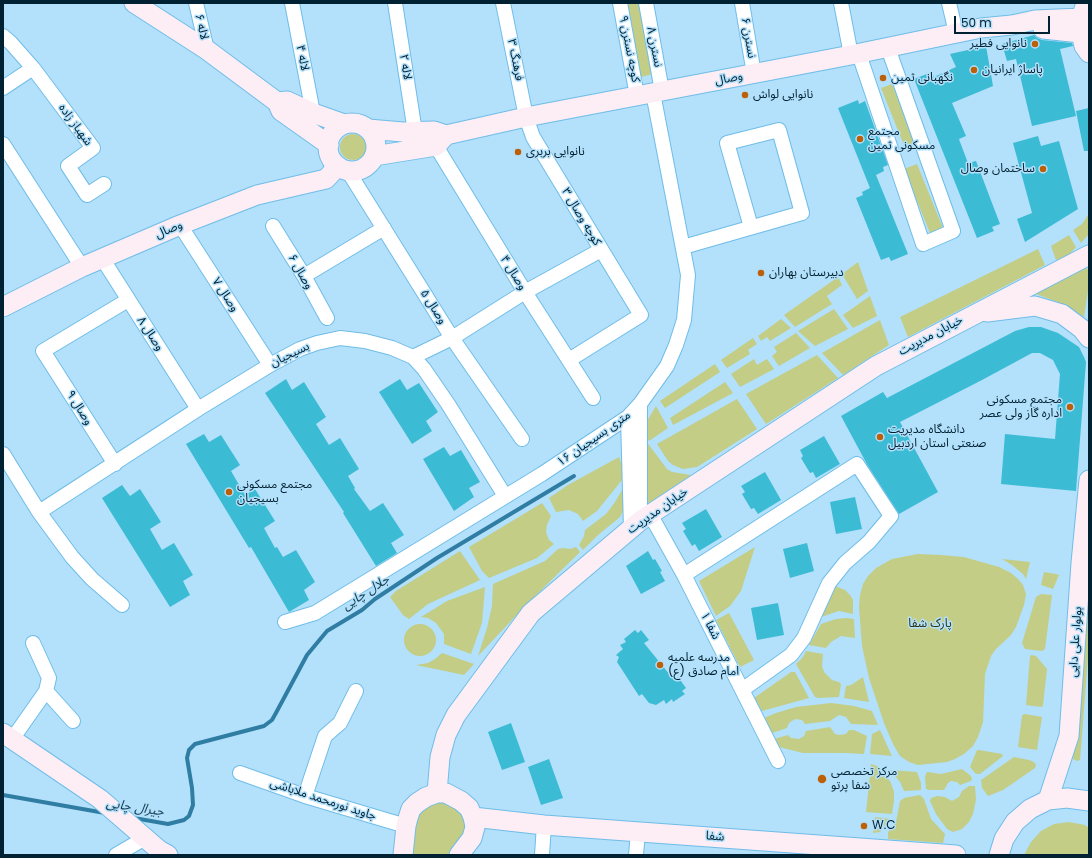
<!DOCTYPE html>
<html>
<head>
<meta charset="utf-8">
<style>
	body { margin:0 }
	#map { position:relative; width:1092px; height:858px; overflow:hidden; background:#b3e0fb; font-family:Poppins,sans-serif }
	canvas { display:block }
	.frame { position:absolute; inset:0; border:4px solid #002131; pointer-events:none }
	.scale { position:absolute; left:954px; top:16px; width:96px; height:18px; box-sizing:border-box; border:2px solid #002131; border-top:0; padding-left:5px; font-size:12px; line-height:14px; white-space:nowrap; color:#002131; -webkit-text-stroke:3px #b3e0fb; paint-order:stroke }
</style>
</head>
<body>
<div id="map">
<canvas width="1092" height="858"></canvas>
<div class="frame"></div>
<div class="scale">50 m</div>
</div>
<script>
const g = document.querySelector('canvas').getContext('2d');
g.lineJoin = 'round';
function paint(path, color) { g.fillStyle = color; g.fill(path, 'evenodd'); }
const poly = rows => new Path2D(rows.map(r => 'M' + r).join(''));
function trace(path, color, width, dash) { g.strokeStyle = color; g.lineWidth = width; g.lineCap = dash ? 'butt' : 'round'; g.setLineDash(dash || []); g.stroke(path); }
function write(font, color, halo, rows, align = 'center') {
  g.font = font + ' Poppins,"Noto Sans Arabic",sans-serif'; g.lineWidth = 3; g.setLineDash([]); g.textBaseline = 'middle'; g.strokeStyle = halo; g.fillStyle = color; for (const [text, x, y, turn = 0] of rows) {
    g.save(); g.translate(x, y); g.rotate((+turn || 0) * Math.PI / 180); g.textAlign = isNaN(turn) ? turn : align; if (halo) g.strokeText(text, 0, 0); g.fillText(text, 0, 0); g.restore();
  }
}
const green = poly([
	[628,3,640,3,653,74,641,77],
	[892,84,916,144,905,148,881,88],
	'340 147a13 13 0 1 1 26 0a13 13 0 1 1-26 0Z',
	[917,164,943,228,930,233,904,169],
	[1088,215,1089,234,1081,243,1073,230,1082,224],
	[1069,235,1076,247,1067,257,1056,260,1051,246],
	[1038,249,1045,265,908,337,900,317],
	[858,262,868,291,857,299,842,274],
	[1085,266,1088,270,1088,291,1084,317,1060,303,1036,294,1037,290],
	[838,277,842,285,827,296,832,304,795,327,784,315],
	[870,296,877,316,853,328,843,315],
	[834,309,848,329,815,346,798,331],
	[781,319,791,328,770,341,767,337,761,341,758,336],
	[880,320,889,345,843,375,822,353],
	[796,333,810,348,779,366,772,356,777,352,774,347],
	[753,338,757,344,748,350,750,354,727,368,721,360],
	[817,355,838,378,766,424,746,394],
	[754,359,757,365,767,359,774,369,740,387,731,374],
	[715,364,720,372,665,408,660,401],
	[725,382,733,393,673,425,670,418],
	[737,399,757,429,697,467,683,469,673,465,668,461,657,444],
	[656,406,668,428,649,441,646,437,648,435,646,430,647,421],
	[646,441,667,469,672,472,691,475,643,507,646,496,647,480],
	[619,457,626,475,597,511,583,521,578,514,569,510,556,512,549,498,568,485],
	[628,480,626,505,620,517,597,536,583,550,579,545,584,536,585,530,606,514,615,502],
	[542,503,551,516,547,525,546,532,549,540,554,544,537,558,489,578,482,571,469,547],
	[576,547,580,552,527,604,478,656,487,628,492,606,493,584,545,561,558,549,563,548,570,549],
	[755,547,741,591,730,606,716,616,699,581],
	[460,551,480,580,428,604,409,619,403,615,390,597,396,591],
	[918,554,941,555,964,557,999,567,1011,573,1018,579,1023,585,1026,594,1024,605,1016,627,1011,635,996,649,991,656,985,674,983,722,978,737,973,746,964,754,955,759,947,762,918,765,909,762,900,756,893,744,884,723,869,678,862,646,859,607,860,595,863,584,868,576,876,568,892,559],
	[1002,559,1030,562,1026,579,1023,574,1012,565],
	[1089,567,1089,645,1080,760,1077,761,1073,759],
	[1044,572,1056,574,1059,575,1053,589,1041,585],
	[835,586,845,590,850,595,853,600,853,614,839,611,821,617,821,615],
	[485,587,482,623,471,654,444,644,444,634,436,623,428,618,421,617,447,601],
	[1041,594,1052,595,1045,649,1042,651,1025,649,1022,643,1036,597],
	[729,613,754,660,740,667,716,620],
	[846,618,854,619,855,638,841,636,831,642,826,648,809,645,821,624,836,619],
	'404 640a16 16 0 1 1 32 0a16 16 0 1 1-32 0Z',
	[806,651,823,654,822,666,824,672,832,680,839,682,841,684,839,697,818,698,815,697,796,664,803,657],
	[442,653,474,664,464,675,416,665,428,663,435,659],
	[1031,655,1036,656,1047,669,1043,705,1042,707,1026,705,1030,656],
	[791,672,795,672,809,698,762,711,754,698],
	[863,677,869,702,844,698,846,686,851,685],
	[831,703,854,706,872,711,878,725,851,724,846,717,839,715,830,721,805,724,802,720,795,719,789,723,787,728,772,733,764,718,776,713,796,707],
	[1025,714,1042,717,1037,750,1018,747,1022,716,1022,715],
	[830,727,835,734,839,735,846,734,849,730,854,730,867,736,864,754,845,753,803,753,779,747,774,739,788,735,791,738,799,739,804,736,806,731],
	[880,730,892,756,870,754,872,734],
	[977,750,979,750,1002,754,1003,756,980,774,976,774,970,767],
	[1014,757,1029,760,1034,762,1036,765,1035,768,1003,790,988,796,982,788,981,780],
	[871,764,877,766,882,770,891,783,894,792,894,801,892,814,866,812],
	[962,769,971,776,972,779,971,781,960,785,957,782,951,781,948,783,944,790,930,790,926,789,925,776,927,772,941,774],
	[890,770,917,772,921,783,921,790,904,791,900,782],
	[969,786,975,786,976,800,973,814,969,822,962,829,953,832,947,829,936,814,930,801,931,798,937,796,945,797,952,801,959,797,962,791],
	[920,795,924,799,931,819,945,834,943,843,888,839,888,832,896,822,900,801,904,798],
	[446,797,470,818,457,855,407,855,411,815],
	[875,817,890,819,880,832,873,833],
	[1069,822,1085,825,1089,828,1089,855,1024,855,1031,842,1041,831,1054,824]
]);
const stream = poly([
	[3,795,105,813],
	[134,818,168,824,184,820,189,816,193,805,192,788,187,758,189,750,195,744,264,726,272,720,277,711,307,655,327,631,362,610,375,599,437,558,574,476]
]);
const building = poly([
	[1034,35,1037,38,1042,40,1072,43,1073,46,1060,49,1076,116,1032,126,1016,59,1007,61,1002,44],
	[986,46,993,86,952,103,966,136,959,139,960,142,968,163,976,161,1000,224,992,227,994,231,977,238,914,79,932,72,934,77,956,67,950,54],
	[858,100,859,104,865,101,888,165,883,167,884,171,876,175,908,254,891,261,889,257,881,260,856,198,863,195,862,192,870,188,838,108],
	[1089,108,1089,151,1084,151,1076,111],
	[1038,136,1041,146,1059,141,1078,209,1025,242,1017,219,1032,213,1013,143],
	[1029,327,1041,327,1058,333,1079,347,1084,357,1086,362,1076,491,1001,484,1005,434,1055,439,1060,374,1053,360,1040,353,1032,353,982,380,900,422,938,492,899,514,868,466,841,416,883,392,887,398,1015,331],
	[286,379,292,390,304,382,326,417,316,424,329,445,340,438,359,469,348,476,355,488,354,489,370,511,383,503,404,535,391,543,397,553,376,566,343,513,344,512,265,393],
	[400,379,407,390,419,383,438,412,426,421,432,431,412,444,379,392],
	[204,434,209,442,221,435,240,465,231,471,245,495,255,489,275,521,264,528,275,548,277,547,283,557,296,550,315,582,304,590,309,600,289,612,251,547,249,548,186,444],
	[824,436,840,464,816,478,813,472,810,473,801,458,803,456,800,450],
	[444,447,450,456,461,450,480,482,469,488,474,497,454,511,423,459],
	[765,472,781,500,758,514,754,508,751,509,742,494,745,492,741,486],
	[122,485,130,496,140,489,161,522,150,529,162,550,174,543,193,575,183,581,190,595,170,607,102,498],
	[855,497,862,529,836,534,830,502],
	[706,509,722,537,699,551,695,544,692,546,683,531,686,529,682,523],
	[807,543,814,571,790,578,783,549],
	[648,551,653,560,655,559,662,571,660,572,665,581,641,594,626,566],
	[778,603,784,635,757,640,751,608],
	[635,630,638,633,641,630,649,640,644,643,674,680,678,677,686,688,682,691,685,694,673,702,672,699,666,704,664,700,656,705,649,703,642,694,639,696,617,662,619,657,616,655,623,649,620,645,626,642,624,639],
	[511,723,525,762,502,770,488,732],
	[549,759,563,798,541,805,528,767]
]);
const street = poly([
	[196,3,207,50],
	[292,3,313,113],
	[395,3,415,132],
	[503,3,526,117,533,137,641,315,569,360],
	[620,3,637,96],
	[646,3,662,91],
	[742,3,754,74],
	[841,3,851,55],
	[949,3,956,33],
	[3,36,11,43,33,68,93,148,68,166,87,195,104,184],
	[859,54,923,244,953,231,888,48],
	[3,88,33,68],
	[3,144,82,267],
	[436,146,525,292,593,398],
	[348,171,452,338,522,439],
	[180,225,270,365],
	[273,226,304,276,327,318],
	[683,247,802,213,779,130,727,143,751,227],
	[102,258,198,409],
	[304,276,384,228],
	[413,357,452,338,525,292,601,250],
	[628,417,631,529],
	[3,454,39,512,72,557,92,579,122,605],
	[115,464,43,351,128,300],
	[39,512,198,409,270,365,300,349,317,343,340,338,365,341,392,348,413,357,424,369,448,404,505,496],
	[650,514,684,575,778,761],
	[640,521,640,404],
	[684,575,857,464,891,516,869,542,845,563,829,583,804,638,791,655,742,690],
	[285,622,315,613,542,474,628,417,640,404,667,366,676,345,684,320,688,275,653,93],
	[46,691,73,721],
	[13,738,46,691,49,678,33,643],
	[240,773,305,796,406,826],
	[305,796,325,736,340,723,356,691],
	[116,855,145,838],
	[542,855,544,825],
	[636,855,638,832]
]);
const secondary = poly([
	[134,3,207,50,277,102],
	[1086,3,1081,18,1081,33,1084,46,1089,53],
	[1043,29,1081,33],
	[277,102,287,101,313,113,344,124],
	[277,102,281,111,329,145],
	'328 147a24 24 0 1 1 48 0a24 24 0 1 1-48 0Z',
	[368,129,403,132,434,131,446,135],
	[446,135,526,117,851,55,981,28,1012,25,1035,20,1081,18],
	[374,156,436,146,446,135],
	[3,307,82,267,180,225,257,195,326,179,338,166],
	[987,312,1035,306,1062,314,1082,329,1089,338],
	[3,733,100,799,159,850,168,855],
	[437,793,440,757,446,735,456,715,531,613,640,521,876,366,1089,255],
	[1048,800,1069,736,1081,563,1089,480],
	[473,817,544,825,956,855],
	[403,855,406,826,408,818,411,809,417,803,426,797,437,793,446,793,461,801,469,808,473,817,475,827,472,838,459,855],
	[999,855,1004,839,1015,822,1030,809,1048,800,1067,798,1089,801]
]);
const markers = [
	[1035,44,4,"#bc6007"],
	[974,70,4,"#bc6007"],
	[883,78,4,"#bc6007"],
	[745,95,4,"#bc6007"],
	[860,139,4,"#bc6007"],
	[518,152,4,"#bc6007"],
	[1043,169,4,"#bc6007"],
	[761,273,4,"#bc6007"],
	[1070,407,4,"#bc6007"],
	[880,437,4,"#bc6007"],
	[229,492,4,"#bc6007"],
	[660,665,4,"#bc6007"],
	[822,779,5,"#bc6007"],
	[864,826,4,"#bc6007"]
];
const streetNames = [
	["لاله ۶",201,27,77],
	["نسترن ۶",748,38,80],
	["نسترن ۸",654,47,79],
	["کوچه نسترن ۹",629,49,79],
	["لاله ۴",302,58,79],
	["فرهنگ ۳",515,60,79],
	["لاله ۲",405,67,81],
	["وصال",729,79,-11],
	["شهباز زاده",75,125,54],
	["کوچه وصال ۳",581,217,59],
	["وصال",169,230,-23],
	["وصال ۶",300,272,60],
	["وصال ۴",513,273,58],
	["وصال ۷",225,295,57],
	["وصال ۵",433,307,58],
	["وصال ۸",150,334,57],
	["خیابان مدیریت",931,336,-28],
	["بسیجیان",290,355,-26],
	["وصال ۹",79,408,58],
	["۱۶ متری بسیجیان",594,439,-35],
	["خیابان مدیریت",658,511,-35],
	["شفا ۱",710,626,63],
	["بولوار علی دایی",1076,642,-86],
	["جاوید نورمحمد ملاباشی",323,800,18],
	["شفا",715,837,4]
];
const poiNames = [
	["نانوایی فطیر",1027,44,"right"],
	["پاساژ ایرانیان",982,70],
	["نگهبانی ثمین",891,78],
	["نانوایی لواش",753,95],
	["مجتمع",868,132],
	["مسکونی ثمین",868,146],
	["نانوایی بربری",526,152],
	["ساختمان وصال",1035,169,"right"],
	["دبیرستان بهاران",769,273],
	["مجتمع مسکونی",1062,400,"right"],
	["اداره گاز ولی عصر",1062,414,"right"],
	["دانشگاه مدیریت",888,430],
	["صنعتی استان اردبیل",888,444],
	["مجتمع مسکونی",237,485],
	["بسیجیان",237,499],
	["مدرسه علمیه",668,658],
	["امام صادق (ع)",668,672],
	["مرکز تخصصی",831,772],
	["شفا پرتو",831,786],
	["W.C",872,826]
];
const parkNames = [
	["پارک شفا",930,624]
];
const waterNames = [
	["جلال چایی",366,593,-33],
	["جیرال چایی",135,808,9]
];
paint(green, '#c3cd85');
trace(stream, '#307da3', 4);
paint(building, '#3cbbd5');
trace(street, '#6fbde8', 16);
trace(secondary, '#6fbde8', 21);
trace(street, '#fff', 14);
trace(secondary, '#fceef4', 19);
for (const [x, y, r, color] of markers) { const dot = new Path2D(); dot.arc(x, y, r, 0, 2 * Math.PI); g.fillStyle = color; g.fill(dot); trace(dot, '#b3e0fb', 1.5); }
write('12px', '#002131', '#b3e0fb', streetNames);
write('12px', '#002131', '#b3e0fb', poiNames, 'left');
write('12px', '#2d310b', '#b3e0fb', parkNames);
write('italic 13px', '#113a4e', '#b3e0fb', waterNames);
</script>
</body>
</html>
